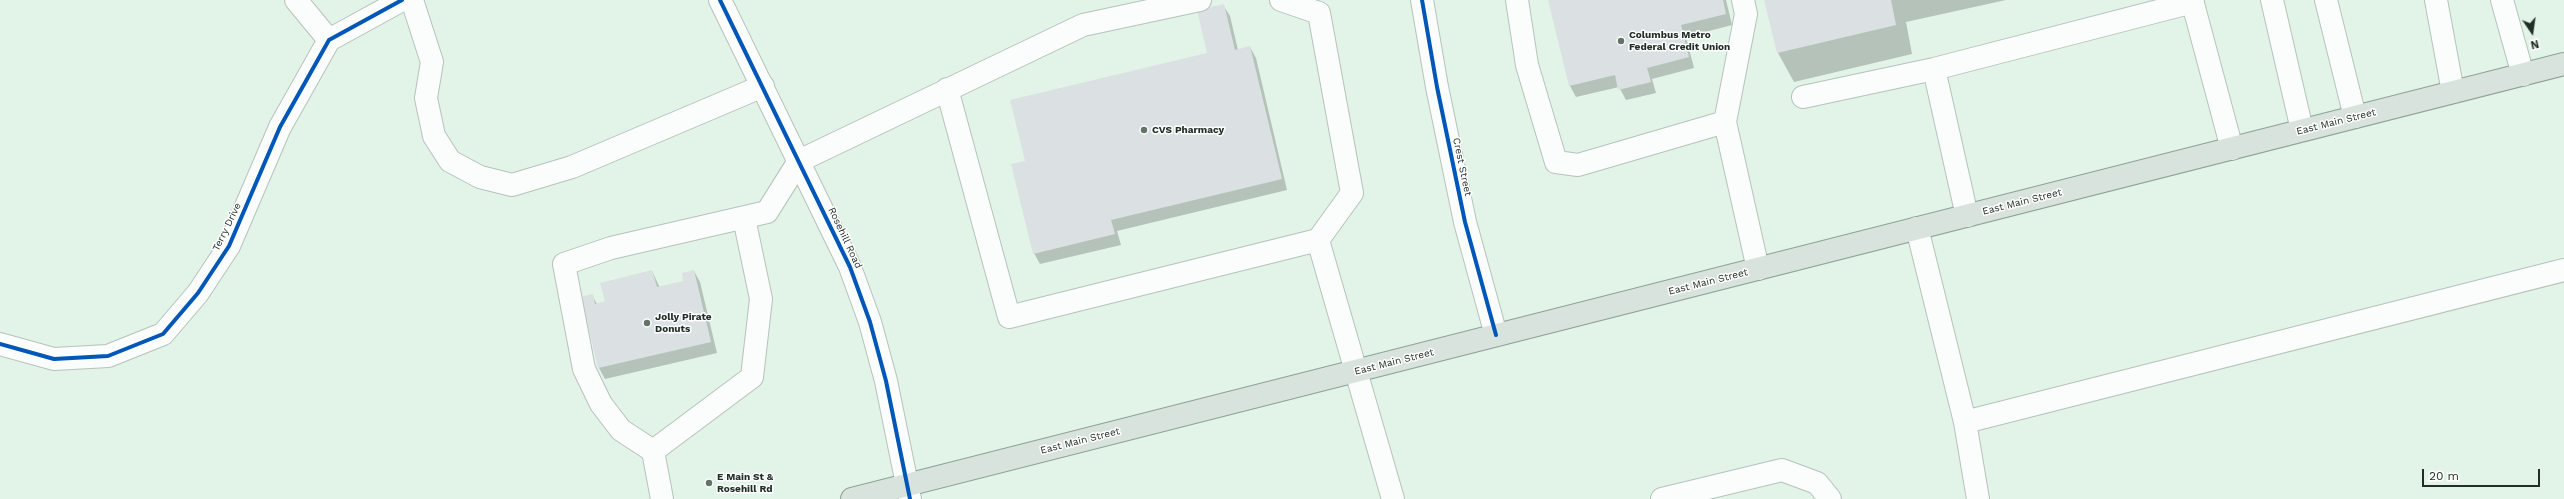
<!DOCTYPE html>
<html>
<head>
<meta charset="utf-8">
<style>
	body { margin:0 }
	#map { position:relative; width:2564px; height:499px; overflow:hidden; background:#e2f3e8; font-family:"Work Sans",sans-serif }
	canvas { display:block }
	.north { position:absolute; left:2512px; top:12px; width:40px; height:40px; -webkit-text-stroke:3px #fff; paint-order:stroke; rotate:167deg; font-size:11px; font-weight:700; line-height:16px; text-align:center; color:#222f27 }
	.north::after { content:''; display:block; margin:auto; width:14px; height:18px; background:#222f27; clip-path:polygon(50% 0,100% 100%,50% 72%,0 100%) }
	.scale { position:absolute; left:2422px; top:469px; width:118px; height:18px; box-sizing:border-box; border:2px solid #222f27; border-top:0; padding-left:5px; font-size:12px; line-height:14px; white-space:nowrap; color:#222f27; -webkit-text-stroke:3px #fff; paint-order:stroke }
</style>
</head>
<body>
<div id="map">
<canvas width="2564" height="499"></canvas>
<div class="north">N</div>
<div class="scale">20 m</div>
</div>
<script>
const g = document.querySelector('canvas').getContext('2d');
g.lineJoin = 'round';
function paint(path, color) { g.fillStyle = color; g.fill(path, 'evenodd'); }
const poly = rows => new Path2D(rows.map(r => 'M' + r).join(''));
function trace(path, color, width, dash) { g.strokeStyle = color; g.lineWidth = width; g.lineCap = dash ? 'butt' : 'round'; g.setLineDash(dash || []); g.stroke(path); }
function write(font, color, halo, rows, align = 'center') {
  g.font = font + ' "Work Sans",sans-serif'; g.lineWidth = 3; g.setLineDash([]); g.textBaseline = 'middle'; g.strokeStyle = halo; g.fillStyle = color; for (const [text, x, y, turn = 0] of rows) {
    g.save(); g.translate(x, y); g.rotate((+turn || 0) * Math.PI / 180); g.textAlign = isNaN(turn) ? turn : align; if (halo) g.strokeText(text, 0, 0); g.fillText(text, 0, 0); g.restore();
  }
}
const shadow = poly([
	[1549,0,1726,0,1732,25,1686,37,1694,68,1652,79,1656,93,1626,100,1619,87,1576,97,1570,86],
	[1765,0,2006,0,1906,22,1912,54,1794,82,1778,53],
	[1223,5,1230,16,1238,50,1250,47,1256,58,1287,190,1117,231,1121,245,1040,264,1034,253,1026,162,1208,53],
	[652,271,660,288,685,282,694,271,700,282,717,353,605,379,599,368,582,298,592,295,597,304,606,302]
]);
const building = poly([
	[1548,0,1723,0,1726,14,1681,25,1689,57,1647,68,1651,82,1618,90,1615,75,1569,86],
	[1764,0,1891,0,1896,25,1777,53],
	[1224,4,1235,50,1250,46,1282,179,1111,220,1115,234,1033,254,1011,164,1025,161,1010,100,1207,53,1197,10],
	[652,270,657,287,683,281,682,273,694,270,711,342,598,368,581,297,593,294,595,304,605,301,600,283]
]);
const minor = poly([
	[296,0,329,40],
	[412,0,432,62,426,98,434,136,450,161,480,177,512,185,572,167,763,86],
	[720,0,850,267,870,322,886,381,910,499],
	[1422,0,1437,87,1465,222,1496,335],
	[1517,0,1527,65,1556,162,1578,165,1725,122],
	[1743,0,1746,14,1725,122,1758,269],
	[2192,0,2232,149],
	[2272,0,2302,130],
	[2326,0,2355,117],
	[2436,0,2453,92],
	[2502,0,2523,75],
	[1934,69,1967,216],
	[947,89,1009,317,1318,240,1352,193,1319,13,1281,0],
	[1803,97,1934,69,2193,2],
	[1917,228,1965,422,2564,270],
	[1318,240,1393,499],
	[0,344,54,359,108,356,163,334,198,293,229,246,280,127,329,40,402,0],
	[1965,422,1978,499],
	[653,451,752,377,761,299,744,218],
	[662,499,653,451,621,430,601,404,584,369,564,264,611,248,767,212,799,161,1083,25,1200,0],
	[1662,499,1782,470,1817,483,1830,499]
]);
const major = poly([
	[852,499,2564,64]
]);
const cycleway = poly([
	[720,0,850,267,870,322,886,381,910,499],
	[1422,0,1437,87,1465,222,1496,335],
	[0,344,54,359,108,356,163,334,198,293,229,246,280,127,329,40,402,0]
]);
const markers = [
	[1621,41,4,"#65746b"],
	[1144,130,4,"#65746b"],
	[647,323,4,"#65746b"],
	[709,483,4,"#65746b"]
];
const poiNames = [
	["Columbus Metro",1629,35],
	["Federal Credit Union",1629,47],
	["CVS Pharmacy",1152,130],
	["Jolly Pirate",655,317],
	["Donuts",655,329],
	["E Main St &",717,477],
	["Rosehill Rd",717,489]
];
const streetNames = [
	["East Main Street",2336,122,-14],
	["Crest Street",1462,167,78],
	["East Main Street",2022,202,-14],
	["Terry Drive",227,227,-64],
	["Rosehill Road",845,238,65],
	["East Main Street",1708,282,-14],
	["East Main Street",1394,362,-14],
	["East Main Street",1080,441,-14]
];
paint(shadow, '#0003');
paint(building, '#dbe1e2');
trace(minor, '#b6c3bb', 24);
trace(major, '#8ca396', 24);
trace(minor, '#fbfdfc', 22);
trace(major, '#d9e3dd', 22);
trace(cycleway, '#0057b8', 4);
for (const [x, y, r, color] of markers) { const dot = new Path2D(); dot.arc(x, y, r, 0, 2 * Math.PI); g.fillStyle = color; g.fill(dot); trace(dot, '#fff', 1.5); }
write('bold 10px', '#222f27', '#fff', poiNames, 'left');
write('10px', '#222f27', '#fff', streetNames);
</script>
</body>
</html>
